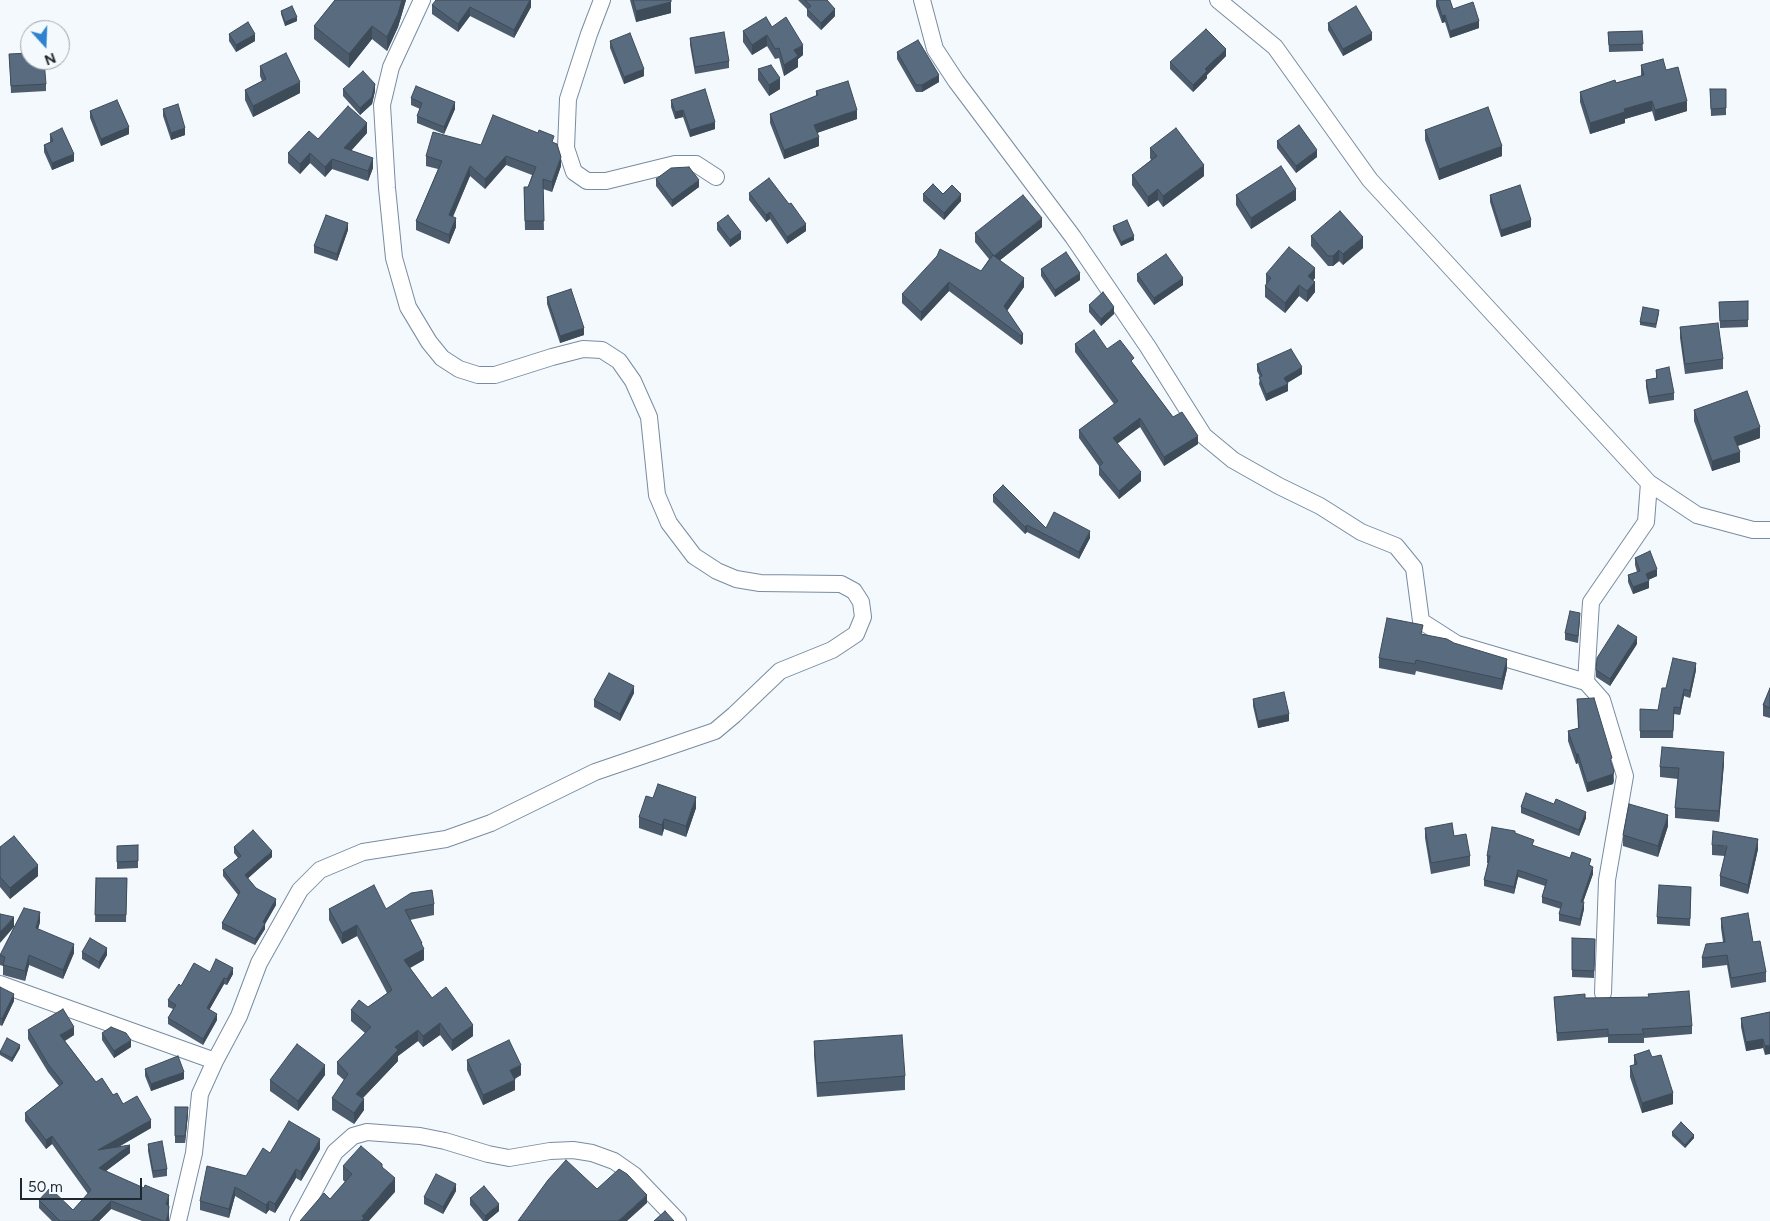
<!DOCTYPE html>
<html>
<head>
<meta charset="utf-8">
<style>
	body { margin:0 }
	#map { position:relative; width:1770px; height:1221px; overflow:hidden; background:#f4f9fd; font-family:Figtree,sans-serif }
	canvas { display:block }
	.north { position:absolute; left:20px; top:20px; width:50px; height:50px; box-sizing:border-box; background:#f4f9fd; border:1px solid #9fa5ab; border-radius:50%; rotate:160deg; font-size:14px; font-weight:700; line-height:20px; text-align:center; color:#1f2730 }
	.north::after { content:''; display:block; margin:auto; width:18px; height:22px; background:#2e83d1; clip-path:polygon(50% 0,100% 100%,50% 72%,0 100%) }
	.scale { position:absolute; left:20px; top:1178px; width:122px; height:22px; box-sizing:border-box; border:2px solid #1f2730; border-top:0; padding-left:6px; font-size:15px; line-height:18px; white-space:nowrap; color:#1f2730; -webkit-text-stroke:4px #f4f9fd; paint-order:stroke }
</style>
</head>
<body>
<div id="map">
<canvas width="1770" height="1221"></canvas>
<div class="north">N</div>
<div class="scale">50 m</div>
</div>
<script>
const g = document.querySelector('canvas').getContext('2d');
g.lineJoin = 'round';
const poly = rows => new Path2D(rows.map(r => 'M' + r).join(''));
function trace(path, color, width, dash) { g.strokeStyle = color; g.lineWidth = width; g.lineCap = dash ? 'butt' : 'round'; g.setLineDash(dash || []); g.stroke(path); }
function paint(path, color) { g.fillStyle = color; g.fill(path, 'evenodd'); }
const minor = poly([
	[602,0,589,34,568,99,566,148,574,172,587,181,606,181,675,164,696,164,716,177],
	[922,0,935,49,956,81,1073,237,1148,347,1204,436,1233,460,1279,486,1320,506,1361,532,1396,546,1414,568,1421,621,1457,644,1586,682],
	[1218,0,1275,47,1370,180,1649,483,1697,515,1753,530,1770,530],
	[0,984,215,1061],
	[1603,993,1607,880,1625,776,1602,700,1586,682,1591,602,1646,522,1649,483],
	[178,1221,194,1153,200,1094,215,1061,239,1016,259,963,300,890,320,870,363,852,446,839,491,823,595,772,715,731,734,715,780,671,832,650,856,634,863,617,861,602,854,591,841,584,760,583,736,579,717,571,694,556,669,523,657,495,649,417,633,381,619,361,602,350,583,349,552,357,495,375,478,375,459,369,442,358,429,342,408,307,394,258,387,188,382,105,391,67,422,0],
	[298,1221,335,1152,353,1136,367,1132,420,1136,445,1141,488,1154,509,1158,550,1151,573,1150,592,1153,614,1161,634,1175,678,1221]
]);
const wall = poly([
	[335,0,406,0,398,27,387,51,372,39,349,68,314,39,314,26],
	[531,0,531,7,514,38,470,16,458,32,432,14,432,5],
	[630,0,671,0,671,13,636,22],
	[798,0,827,0,835,16,821,30,807,16,807,9],
	[1436,0,1453,9,1479,28,1450,38,1445,22,1442,23,1436,6],
	[281,11,297,21,285,26,281,14],
	[1328,23,1372,40,1343,56,1328,30],
	[772,27,803,55,798,59,798,67,784,76,779,58,775,59,767,46,752,55,743,42,743,31],
	[1642,31,1643,51,1609,52,1608,32],
	[229,34,255,41,236,52,229,41],
	[690,38,729,61,729,68,695,74,690,45],
	[610,41,644,76,624,84,610,48],
	[897,52,939,82,922,92,916,92,897,59],
	[9,54,46,84,46,91,11,93],
	[1226,56,1207,75,1207,78,1193,92,1170,69,1170,62],
	[1641,65,1666,70,1687,111,1655,121,1652,111,1625,119,1625,123,1590,134,1580,102,1580,92,1616,83,1641,76],
	[260,66,300,93,253,117,245,100,245,90,262,81,260,76],
	[758,69,780,89,769,96,758,80],
	[343,89,375,91,372,104,360,115,343,96],
	[1710,89,1726,89,1726,115,1711,116],
	[816,91,857,119,817,133,819,146,784,159,770,123,770,114,816,96],
	[411,98,455,109,444,134,417,123,417,116,420,109,411,105],
	[671,100,715,129,690,137,683,117,675,119,671,107],
	[163,109,185,135,171,140,163,116],
	[90,111,129,134,101,146,90,118],
	[1425,130,1502,156,1439,180,1425,140],
	[367,133,351,151,373,168,368,181,332,169,325,177,310,163,300,174,288,163,288,153,318,139],
	[50,134,74,161,52,170,44,152,44,145,50,142],
	[1277,141,1317,157,1296,173,1277,148],
	[554,143,561,166,552,192,543,189,544,230,525,230,524,187,528,187,532,175,506,165,485,189,470,176,453,217,456,227,449,244,416,230,416,221,438,169,426,166,426,156,481,145],
	[1150,148,1204,176,1163,207,1158,200,1148,207,1132,185,1132,175,1151,160,1150,158],
	[656,179,699,187,672,207,656,186],
	[749,193,806,231,787,244,770,219,766,222,749,200],
	[923,194,961,201,944,220,923,201],
	[1236,195,1296,200,1251,229,1236,205],
	[1490,195,1531,227,1501,237,1490,202],
	[717,223,741,239,730,247,717,230],
	[1113,226,1134,240,1121,246,1113,230],
	[1042,227,1000,260,1024,287,1007,311,1023,334,1023,343,1021,345,949,291,921,321,902,303,902,294,981,271,989,259,975,242,975,233],
	[348,230,337,261,314,253,314,246],
	[1311,236,1363,248,1343,265,1339,261,1333,266,1328,266,1311,246],
	[1041,269,1080,280,1055,297,1041,276],
	[1137,274,1183,285,1154,305,1137,281],
	[1266,274,1315,278,1313,280,1315,292,1307,302,1299,296,1285,313,1265,297,1265,286,1266,284],
	[547,297,584,335,560,343,547,304],
	[1748,301,1748,327,1720,328,1719,302],
	[1089,305,1114,314,1101,326,1089,312],
	[1659,313,1656,328,1640,325,1640,322],
	[1680,327,1723,359,1723,369,1685,374,1680,338],
	[1075,344,1107,349,1134,365,1173,417,1198,444,1164,466,1140,427,1117,443,1141,481,1119,499,1099,475,1099,466,1079,438,1079,430,1114,404,1075,352],
	[1257,364,1302,374,1287,383,1288,391,1266,401,1259,384,1260,377,1257,371],
	[1656,370,1674,393,1674,400,1649,404,1646,387,1646,380,1656,378],
	[1694,410,1760,438,1738,446,1740,462,1712,471,1694,421],
	[993,495,1046,528,1090,538,1079,559,1027,532,1025,534,993,502],
	[1635,558,1657,576,1648,580,1649,588,1633,594,1628,582,1628,575,1637,572,1635,565],
	[1580,620,1578,643,1565,640,1565,633],
	[1423,634,1507,669,1502,690,1416,671,1415,675,1379,668,1379,658],
	[1637,644,1610,686,1596,677,1596,670],
	[1696,670,1690,698,1684,696,1680,715,1674,714,1673,738,1640,738,1640,709,1658,710,1666,688],
	[1770,688,1770,718,1763,716,1763,705],
	[634,693,620,721,594,707,594,700],
	[1253,699,1289,721,1258,728,1253,706],
	[1577,699,1612,765,1614,781,1613,784,1587,792,1578,763,1576,764,1568,741,1568,731,1578,728],
	[1724,763,1719,822,1675,818,1675,808,1678,779,1660,777,1660,767],
	[653,798,696,808,686,837,664,829,662,836,639,828,639,817],
	[1521,807,1586,818,1579,836,1521,813],
	[1668,826,1658,857,1623,846,1623,835],
	[1425,828,1454,836,1470,856,1470,866,1431,874,1425,838],
	[1515,833,1534,846,1591,866,1593,874,1583,902,1584,909,1580,926,1559,921,1559,914,1561,909,1542,903,1542,897,1545,886,1518,877,1514,894,1484,886,1484,880,1488,863,1487,863,1487,856],
	[138,845,138,868,117,869,117,846],
	[1712,845,1758,849,1748,894,1720,886,1720,876,1725,856,1712,855],
	[0,847,38,876,10,899,0,887],
	[234,847,272,857,248,878,256,888,276,905,265,924,265,929,255,945,222,929,222,923,238,895,223,876,223,870,238,858,234,853],
	[96,878,127,878,126,922,95,922],
	[1691,887,1690,926,1657,924,1657,917],
	[434,904,434,915,410,920,422,946,424,960,410,968,432,998,473,1036,452,1051,440,1035,423,1047,418,1041,398,1056,398,1061,363,1098,364,1110,354,1124,332,1110,332,1098,344,1080,337,1074,337,1062,365,1033,351,1021,351,1010,368,1007,387,993,357,936,342,944,329,920,329,909,386,909],
	[1721,918,1753,942,1766,972,1766,982,1731,988,1727,965,1702,968,1702,958,1723,942,1721,928],
	[40,922,38,929,74,953,63,979,29,965,25,981,3,975,3,966,0,965,0,955],
	[1572,938,1595,939,1594,978,1572,977],
	[82,952,107,955,99,969,82,959],
	[210,972,233,974,227,985,224,984,209,1010,217,1020,203,1045,168,1024,168,1018,173,1009,168,1007,168,1000],
	[0,987,14,1001,2,1026,0,1025],
	[1554,997,1585,998,1692,1026,1692,1034,1644,1038,1644,1043,1608,1043,1608,1037,1557,1041],
	[1770,1012,1765,1055,1763,1048,1746,1051,1741,1027,1741,1018],
	[28,1030,74,1035,65,1041,96,1082,113,1095,151,1128,118,1147,130,1153,106,1171,169,1203,169,1221,142,1221,111,1209,99,1221,52,1221,39,1208,39,1200,73,1210,88,1194,52,1144,46,1149,25,1121,25,1113,59,1086,48,1072,28,1039],
	[102,1033,131,1047,114,1058,102,1040],
	[814,1041,905,1076,905,1090,817,1097,814,1055],
	[20,1048,12,1062,0,1055,0,1051],
	[1634,1055,1652,1057,1673,1104,1642,1113,1630,1077,1630,1066,1634,1065],
	[467,1060,521,1075,515,1079,515,1090,483,1105,467,1070],
	[145,1069,184,1079,151,1091,145,1076],
	[325,1075,298,1111,270,1091,270,1080],
	[175,1107,188,1114,185,1143,175,1143],
	[1672,1132,1694,1138,1685,1148,1672,1136],
	[148,1144,167,1169,167,1176,153,1178,148,1151],
	[320,1149,301,1181,296,1178,275,1213,269,1210,266,1214,235,1196,229,1218,200,1210,200,1201,246,1176,270,1153],
	[343,1166,382,1167,395,1192,330,1199,345,1182,343,1180],
	[456,1191,443,1214,424,1204,424,1197],
	[470,1198,499,1211,487,1221,483,1221,470,1205]
]);
const shadedWall = poly([
	[402,0,406,0,398,27,387,51,387,37],
	[530,0,531,0,531,7,514,38,514,30],
	[671,2,671,13,636,22,636,11],
	[470,7,470,16,458,32,458,24],
	[835,9,835,16,821,30,821,23],
	[1445,15,1445,22,1442,23,1442,16],
	[297,17,297,21,285,26,285,22],
	[1479,21,1479,28,1450,38,1450,31],
	[372,26,372,39,349,68,349,54],
	[1372,33,1372,40,1343,56,1343,49],
	[255,34,255,41,236,52,236,45],
	[767,35,767,46,752,55,752,45],
	[803,45,803,55,798,59,798,67,784,76,784,65,794,50],
	[1226,49,1226,56,1207,75,1207,78,1193,92,1193,85,1205,69],
	[644,69,644,76,624,84,624,77],
	[939,75,939,82,922,92,922,85],
	[780,78,780,89,769,96,769,85],
	[300,82,300,93,253,117,253,106],
	[375,84,375,91,372,104,360,115,360,108],
	[1652,101,1652,111,1625,119,1625,123,1590,134,1590,123,1624,109],
	[1687,101,1687,111,1655,121,1655,110],
	[455,102,455,109,444,134,444,127],
	[683,110,683,117,675,119,675,112],
	[857,110,857,119,814,134,814,125],
	[715,122,715,129,690,137,690,130],
	[367,123,367,133,344,158,344,148],
	[129,127,129,134,101,146,101,139],
	[185,128,185,135,171,140,171,133],
	[819,137,819,146,784,159,784,150],
	[1502,146,1502,156,1439,180,1439,169],
	[1317,150,1317,157,1296,173,1296,166],
	[310,153,310,163,300,174,300,164],
	[74,154,74,161,52,170,52,163],
	[506,156,506,165,485,189,485,179],
	[561,157,561,166,552,192,552,182],
	[373,158,373,168,368,181,368,171],
	[332,159,332,169,325,177,325,167],
	[1204,165,1204,176,1163,207,1163,196],
	[470,166,470,176,449,225,449,215],
	[699,180,699,187,672,207,672,200],
	[1158,189,1158,200,1148,207,1148,197],
	[1296,189,1296,200,1251,229,1251,218],
	[961,194,961,201,944,220,944,213],
	[770,212,770,219,766,222,766,215],
	[456,218,456,227,449,244,449,235],
	[1042,218,1042,227,994,265,994,256],
	[1531,220,1531,227,1501,237,1501,230],
	[348,223,348,230,337,261,337,254],
	[806,224,806,231,787,244,787,237],
	[741,232,741,239,730,247,730,240],
	[1134,236,1134,240,1121,246,1121,242],
	[1363,237,1363,248,1343,265,1343,254],
	[1339,250,1339,261,1333,266,1333,256],
	[1315,268,1315,278,1308,287,1308,276],
	[1080,273,1080,280,1055,297,1055,290],
	[1024,278,1024,287,1004,315,1004,306],
	[1183,278,1183,285,1154,305,1154,298],
	[949,282,949,291,921,321,921,312],
	[1315,282,1315,292,1307,302,1307,291],
	[1299,285,1299,296,1285,313,1285,303],
	[1114,307,1114,314,1101,326,1101,319],
	[584,328,584,335,560,343,560,336],
	[1023,334,1023,343,1021,345,1021,336],
	[1302,367,1302,374,1284,385,1284,378],
	[1288,384,1288,391,1266,401,1266,394],
	[1140,418,1140,427,1113,447,1113,438],
	[1760,427,1760,438,1734,447,1734,437],
	[1198,436,1198,444,1164,466,1164,457],
	[1740,452,1740,462,1712,471,1712,461],
	[1141,472,1141,481,1119,499,1119,491],
	[1027,525,1027,532,1025,534,1025,527],
	[1090,531,1090,538,1079,559,1079,552],
	[1657,569,1657,576,1646,581,1646,574],
	[1649,581,1649,588,1633,594,1633,587],
	[1637,637,1637,644,1610,686,1610,679],
	[1507,659,1507,669,1502,690,1502,679],
	[1696,663,1696,670,1690,698,1690,691],
	[634,686,634,693,620,721,620,714],
	[1684,689,1684,696,1680,715,1680,708],
	[1289,714,1289,721,1258,728,1258,721],
	[1724,752,1724,763,1719,822,1719,811],
	[1576,754,1578,754,1578,763,1576,764],
	[1614,771,1613,784,1587,792,1587,783],
	[696,797,696,808,686,837,686,826],
	[1586,812,1586,818,1579,836,1579,830],
	[1668,815,1668,826,1658,857,1658,846],
	[664,819,664,829,662,836,662,825],
	[1758,839,1758,849,1748,894,1748,885],
	[272,851,272,857,245,881,245,875],
	[38,865,38,876,10,899,10,888],
	[1593,867,1593,874,1581,908,1581,902],
	[1518,870,1518,877,1514,894,1514,887],
	[276,899,276,905,265,924,265,929,255,945,255,939,263,922],
	[1584,902,1584,909,1580,926,1580,919],
	[40,912,40,922,36,937,36,928],
	[14,917,14,927,0,943,0,932],
	[357,925,357,936,342,944,342,933],
	[421,943,422,943,422,950,424,949,424,960,404,971,404,960],
	[74,944,74,953,63,979,63,970],
	[107,948,107,955,99,969,99,962],
	[29,955,29,965,25,981,25,971],
	[233,968,233,974,227,985,227,979],
	[224,978,224,984,207,1014,207,1008],
	[14,994,14,1001,2,1026,2,1019],
	[217,1014,217,1020,203,1045,203,1039],
	[440,1023,440,1035,423,1047,423,1036],
	[473,1025,473,1036,452,1051,452,1040],
	[74,1027,74,1035,60,1043,60,1035],
	[418,1030,418,1041,398,1056,398,1061,356,1105,356,1094,395,1047],
	[1763,1039,1763,1048,1746,1051,1746,1042],
	[131,1040,131,1047,114,1058,114,1051],
	[20,1045,20,1048,12,1062,12,1058],
	[1770,1045,1770,1054,1765,1055,1765,1046],
	[325,1065,325,1075,298,1111,298,1101],
	[521,1065,521,1075,510,1080,510,1070],
	[184,1072,184,1079,151,1091,151,1084],
	[515,1080,515,1090,483,1105,483,1095],
	[1673,1093,1673,1104,1642,1113,1642,1103],
	[364,1099,364,1110,354,1124,354,1113],
	[188,1107,188,1114,185,1143,185,1136],
	[151,1120,151,1128,98,1159,98,1150],
	[1694,1135,1694,1138,1685,1148,1685,1145],
	[52,1136,52,1144,46,1149,46,1140],
	[320,1139,320,1149,301,1181,301,1172],
	[130,1145,130,1153,99,1176,99,1168],
	[296,1169,296,1178,275,1213,275,1204],
	[395,1178,395,1192,369,1221,361,1221,362,1216],
	[456,1184,456,1191,443,1214,443,1207],
	[235,1187,235,1196,229,1218,229,1209],
	[169,1195,169,1203,166,1212,166,1204],
	[647,1195,647,1203,627,1221,618,1221],
	[111,1201,111,1209,99,1221,91,1221],
	[269,1201,269,1210,266,1214,266,1205],
	[499,1204,499,1211,487,1221,485,1221,485,1216],
	[169,1206,169,1221,166,1221]
]);
const building = poly([
	[335,0,402,0,398,14,387,37,372,26,349,54,314,26,335,0],
	[436,0,530,0,514,30,470,7,458,24,432,5,436,0],
	[633,0,671,0,671,2,636,11,633,0],
	[805,0,827,0,835,9,821,23,807,9,811,6,805,0],
	[1437,0,1450,0,1453,9,1473,2,1479,21,1450,31,1445,15,1442,16,1437,0],
	[292,6,297,17,285,22,281,11,292,6],
	[1356,6,1372,33,1343,49,1328,23,1356,6],
	[766,17,772,27,786,17,803,45,794,50,798,56,784,65,779,48,775,49,767,35,752,45,743,31,766,17],
	[248,22,255,34,236,45,229,34,248,22],
	[1206,29,1226,49,1205,69,1207,71,1193,85,1170,62,1206,29],
	[1642,31,1643,44,1609,45,1608,32,1642,31],
	[724,32,729,61,695,67,690,38,724,32],
	[630,33,644,69,624,77,610,41,630,33],
	[918,40,939,75,922,85,916,85,897,52,918,40],
	[30,53,30,60,44,60,46,84,11,86,9,54,30,53],
	[286,53,300,82,253,106,245,90,266,79,260,66,286,53],
	[1663,59,1666,70,1678,67,1687,101,1655,110,1652,101,1624,109,1625,112,1590,123,1580,92,1615,80,1616,83,1644,75,1641,65,1663,59],
	[771,65,780,78,769,85,758,69,771,65],
	[363,71,375,84,372,97,360,108,343,89,363,71],
	[848,81,857,110,814,125,819,137,784,150,770,114,818,95,816,91,848,81],
	[416,86,455,102,444,127,417,116,422,103,411,98,416,86],
	[705,89,715,122,690,130,683,110,675,112,671,100,705,89],
	[1710,89,1726,89,1726,108,1711,109,1710,89],
	[117,100,129,127,101,139,90,111,117,100],
	[178,104,185,128,171,133,163,109,178,104],
	[348,106,367,123,344,148,373,158,368,171,332,159,325,167,310,153,300,164,288,153,309,131,318,139,348,106],
	[1488,107,1502,146,1439,169,1425,130,1488,107],
	[493,115,538,133,539,130,554,136,552,142,557,144,561,157,552,182,543,179,544,221,525,221,524,187,528,187,536,167,506,156,485,179,470,166,449,215,456,218,449,235,416,221,442,161,426,156,433,132,481,145,493,115],
	[1299,125,1317,150,1296,166,1277,141,1299,125],
	[62,128,74,154,52,163,44,145,53,141,50,134,62,128],
	[1176,128,1204,165,1163,196,1158,189,1148,197,1132,175,1157,156,1150,148,1176,128],
	[1281,166,1296,189,1251,218,1236,195,1281,166],
	[689,167,699,180,672,200,656,179,671,168,689,167],
	[769,178,789,204,791,203,806,224,787,237,770,212,766,215,749,193,769,178],
	[933,184,943,194,952,185,961,194,944,213,923,194,933,184],
	[1520,185,1531,220,1501,230,1490,195,1520,185],
	[1023,195,1042,218,994,256,1024,278,1004,306,1023,334,1021,336,949,282,921,312,902,294,937,256,940,249,981,271,993,255,994,256,975,233,1023,195],
	[1340,211,1363,237,1343,254,1339,250,1333,256,1328,256,1311,236,1340,211],
	[326,215,348,223,337,254,314,246,326,215],
	[728,215,741,232,730,240,717,223,728,215],
	[1127,220,1134,236,1121,242,1113,226,1127,220],
	[1289,247,1315,268,1308,276,1315,282,1307,291,1299,285,1285,303,1265,286,1271,278,1266,274,1289,247],
	[1066,252,1080,273,1055,290,1041,269,1066,252],
	[1166,254,1183,278,1154,298,1137,274,1166,254],
	[571,289,584,328,560,336,547,297,571,289],
	[1103,292,1114,307,1101,319,1089,305,1103,292],
	[1748,301,1748,320,1720,321,1719,302,1748,301],
	[1643,307,1659,310,1656,324,1640,322,1643,307],
	[1718,323,1723,359,1685,364,1680,327,1718,323],
	[1094,330,1107,349,1120,340,1134,358,1131,361,1173,417,1182,412,1198,436,1164,457,1140,418,1113,438,1141,472,1119,491,1099,467,1103,463,1079,430,1118,401,1075,344,1094,330],
	[1291,349,1302,367,1284,378,1288,384,1266,394,1259,377,1262,376,1257,364,1291,349],
	[1669,367,1674,393,1649,397,1646,380,1657,378,1656,370,1669,367],
	[1747,391,1760,427,1734,437,1740,452,1712,461,1694,410,1747,391],
	[1003,485,1046,528,1054,512,1090,531,1079,552,1027,525,1025,527,993,495,1003,485],
	[1650,551,1657,569,1646,574,1649,581,1633,587,1628,575,1640,571,1635,558,1650,551],
	[1570,611,1580,613,1578,636,1565,633,1570,611],
	[1387,618,1423,625,1421,634,1447,639,1454,643,1507,659,1502,679,1416,660,1415,664,1379,658,1387,618],
	[1618,625,1637,637,1610,679,1596,670,1597,658,1618,625],
	[1673,658,1696,663,1690,691,1684,689,1680,708,1674,707,1673,731,1640,731,1640,709,1658,710,1662,688,1666,688,1673,658],
	[609,673,634,686,620,714,594,700,609,673],
	[1770,688,1770,708,1763,705,1770,688],
	[1284,692,1289,714,1258,721,1253,699,1284,692],
	[1594,698,1612,758,1610,759,1614,771,1613,774,1587,783,1578,754,1576,754,1568,731,1579,728,1577,699,1594,698],
	[1662,747,1724,752,1719,811,1675,808,1679,768,1660,767,1662,747],
	[658,784,696,797,686,826,664,819,662,825,639,817,646,796,653,798,658,784],
	[1526,793,1554,804,1556,799,1586,812,1579,830,1521,807,1526,793],
	[1629,804,1668,815,1658,846,1623,835,1629,804],
	[1452,823,1454,836,1466,834,1470,856,1431,863,1425,828,1452,823],
	[1492,827,1515,831,1515,833,1534,840,1532,845,1570,858,1572,852,1591,859,1589,865,1593,867,1581,902,1584,902,1580,919,1559,914,1562,903,1542,897,1547,880,1518,870,1514,887,1484,880,1490,856,1487,856,1492,827],
	[253,830,272,851,245,875,256,888,276,899,263,922,265,924,255,939,222,923,240,892,223,870,241,856,234,847,253,830],
	[1713,831,1758,839,1748,885,1720,876,1727,846,1712,845,1713,831],
	[14,836,38,865,10,888,0,877,0,847,14,836],
	[138,845,138,861,117,862,117,846,138,845],
	[96,878,127,878,126,915,95,915,96,878],
	[374,885,386,909,411,893,432,890,434,904,405,910,422,943,421,943,424,949,404,960,432,998,446,987,473,1025,452,1040,440,1023,423,1036,418,1030,395,1047,398,1050,356,1094,364,1099,354,1113,332,1098,348,1074,337,1062,371,1027,351,1010,359,1000,368,1007,392,990,357,925,342,933,329,909,374,885],
	[1659,885,1691,887,1690,919,1657,917,1659,885],
	[24,908,40,912,36,928,74,944,63,970,29,955,25,971,3,965,5,957,0,955,24,908],
	[1748,913,1753,942,1760,941,1766,972,1731,978,1727,955,1702,958,1706,944,1725,942,1721,918,1748,913],
	[0,914,14,917,0,932,0,914],
	[90,938,107,948,99,962,82,952,90,938],
	[1572,938,1595,939,1594,971,1572,970,1572,938],
	[216,959,233,968,227,979,224,978,207,1008,217,1014,203,1039,168,1018,176,1005,168,1000,179,984,181,986,194,963,210,972,216,959],
	[0,987,14,994,2,1019,0,1018,0,987],
	[1689,991,1692,1026,1642,1029,1644,1034,1608,1035,1608,1029,1557,1033,1554,997,1585,994,1585,998,1649,997,1648,994,1689,991],
	[63,1009,74,1027,60,1035,96,1082,102,1078,113,1095,117,1093,123,1104,137,1096,151,1120,98,1150,130,1145,99,1168,144,1188,145,1185,169,1195,166,1204,169,1206,168,1215,166,1221,163,1221,111,1201,91,1221,60,1221,39,1200,50,1188,73,1210,91,1190,52,1136,46,1140,25,1113,63,1083,48,1064,28,1030,63,1009],
	[1770,1012,1770,1045,1765,1046,1763,1039,1746,1042,1741,1018,1770,1012],
	[111,1027,126,1033,131,1040,114,1051,102,1033,111,1027],
	[902,1035,905,1076,817,1083,814,1041,902,1035],
	[7,1038,20,1045,12,1058,0,1052,7,1038],
	[509,1040,521,1065,510,1070,515,1080,483,1095,467,1060,509,1040],
	[297,1044,325,1065,298,1101,270,1080,297,1044],
	[1649,1050,1652,1057,1661,1055,1673,1093,1642,1103,1630,1066,1637,1064,1634,1055,1649,1050],
	[178,1056,184,1072,151,1084,145,1069,178,1056],
	[175,1107,188,1107,185,1136,175,1136,175,1107],
	[289,1121,320,1139,301,1172,296,1169,275,1204,269,1201,266,1205,235,1187,229,1209,200,1201,207,1166,246,1176,263,1148,270,1153,289,1121],
	[1681,1122,1694,1135,1685,1145,1672,1132,1681,1122],
	[162,1141,167,1169,153,1171,148,1144,162,1141],
	[361,1146,382,1164,382,1167,395,1178,362,1216,364,1218,361,1221,300,1221,324,1193,330,1199,352,1174,343,1166,361,1146],
	[566,1160,597,1189,619,1169,627,1174,647,1195,618,1221,518,1221,548,1180,566,1160],
	[436,1174,456,1184,443,1207,424,1197,436,1174],
	[484,1186,499,1204,485,1216,470,1198,484,1186],
	[665,1211,674,1221,654,1221,665,1211]
]);
trace(minor, '#788ca1', 18);
trace(minor, '#fff', 16);
paint(wall, '#4c5c6d');
paint(shadedWall, '#3e4b59');
paint(building, '#586b7f');
trace(building, '#3e4b59', 1);
</script>
</body>
</html>
